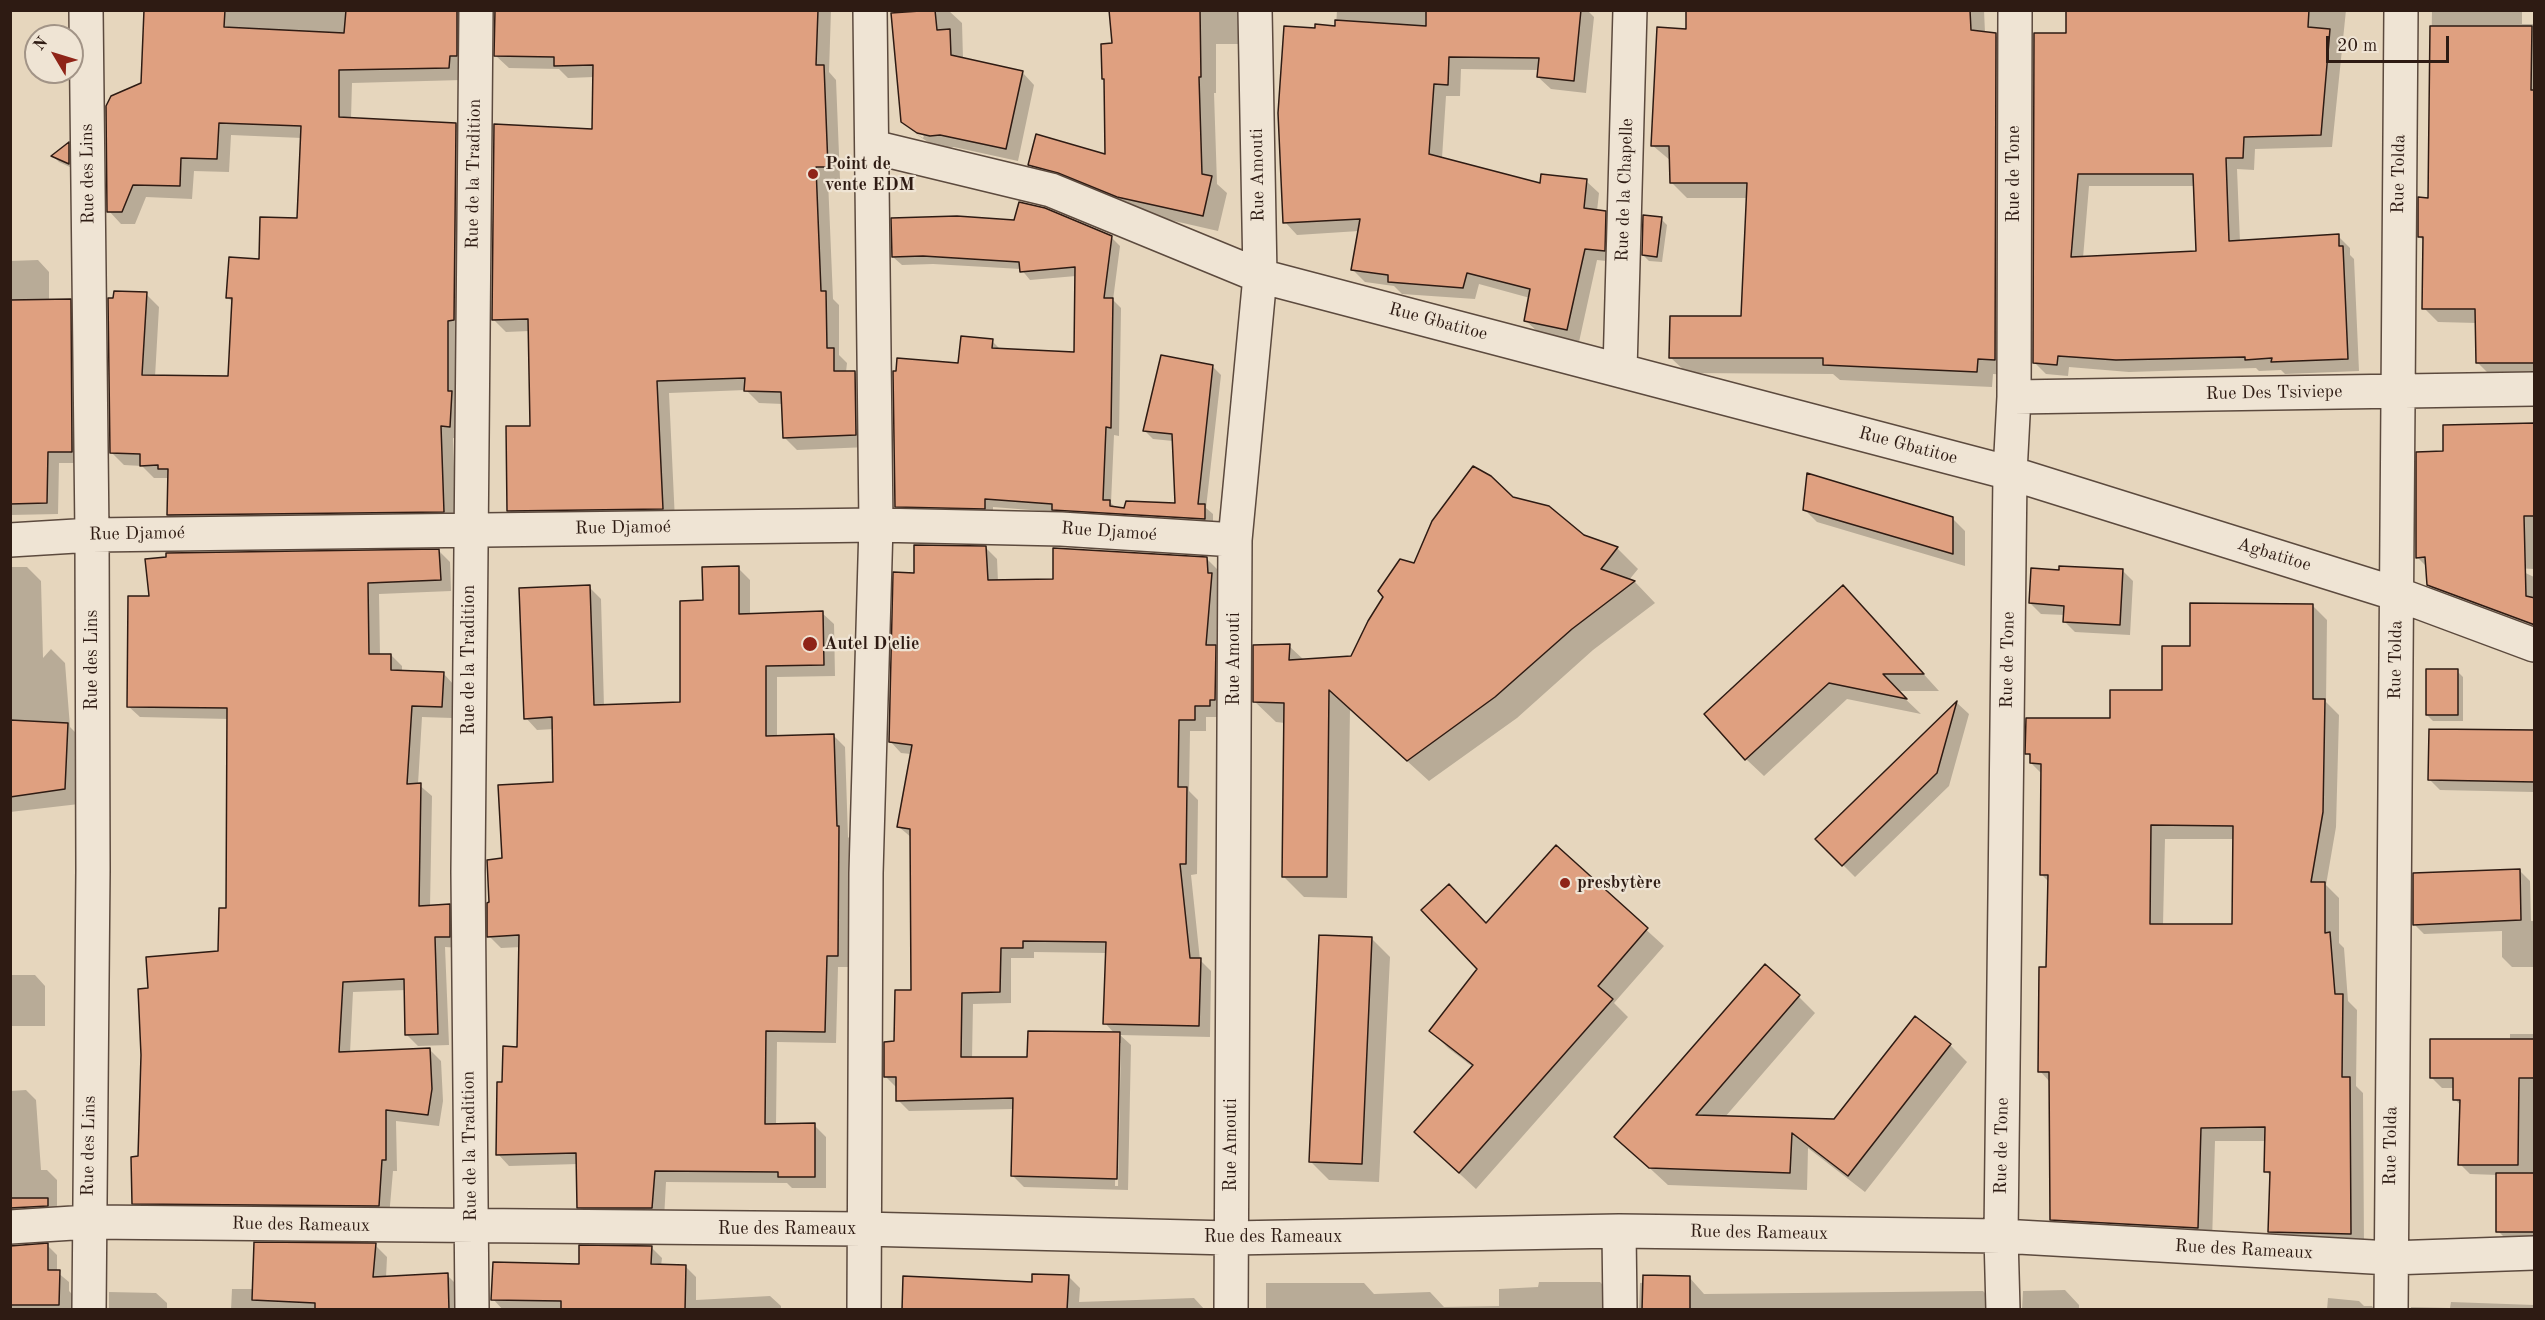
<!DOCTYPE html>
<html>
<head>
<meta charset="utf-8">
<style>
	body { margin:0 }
	#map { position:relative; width:2545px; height:1320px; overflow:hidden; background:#e6d6bd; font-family:"Old Standard TT",serif }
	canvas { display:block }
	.frame { position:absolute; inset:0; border:12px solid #2e1b13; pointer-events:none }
	.north { position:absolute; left:24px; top:24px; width:60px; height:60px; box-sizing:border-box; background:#efe4d4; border:2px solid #a29487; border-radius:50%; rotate:308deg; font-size:16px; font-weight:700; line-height:24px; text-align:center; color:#2e1b13 }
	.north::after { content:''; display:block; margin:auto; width:21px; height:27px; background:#8f2418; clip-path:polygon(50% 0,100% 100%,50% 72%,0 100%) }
	.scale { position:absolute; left:2326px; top:36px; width:123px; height:27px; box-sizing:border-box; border:3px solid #2e1b13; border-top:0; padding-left:8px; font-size:18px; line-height:21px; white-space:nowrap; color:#2e1b13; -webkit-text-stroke:4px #efe4d4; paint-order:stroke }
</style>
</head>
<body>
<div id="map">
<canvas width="2545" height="1320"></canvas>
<div class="frame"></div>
<div class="north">N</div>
<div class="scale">20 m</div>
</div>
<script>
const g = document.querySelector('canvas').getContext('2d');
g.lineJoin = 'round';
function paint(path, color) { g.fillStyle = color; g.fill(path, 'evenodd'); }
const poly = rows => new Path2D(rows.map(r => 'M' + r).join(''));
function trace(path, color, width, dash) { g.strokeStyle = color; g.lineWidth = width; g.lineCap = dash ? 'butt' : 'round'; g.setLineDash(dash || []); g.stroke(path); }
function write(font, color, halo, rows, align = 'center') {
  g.font = font + ' "Old Standard TT",serif'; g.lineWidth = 4.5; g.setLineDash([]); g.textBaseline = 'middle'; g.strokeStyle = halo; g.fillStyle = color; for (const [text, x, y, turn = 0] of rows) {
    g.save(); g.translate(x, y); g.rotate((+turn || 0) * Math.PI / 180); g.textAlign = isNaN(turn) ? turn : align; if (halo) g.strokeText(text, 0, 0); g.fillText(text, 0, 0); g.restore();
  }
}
const shadow = poly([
	[145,10,475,10,462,80,352,83,351,119,456,124,468,137,462,439,453,438,456,524,181,528,168,515,169,478,154,478,142,466,124,465,111,452,146,294,159,307,155,377,229,378,234,303,228,298,299,220,302,138,231,135,229,172,194,171,192,199,146,197,135,224,121,224,109,211,142,84],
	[496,10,831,10,829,72,836,80,840,179,828,180,833,299,839,305,839,355,847,363,846,372,855,372,868,385,868,447,797,450,784,437,783,404,759,403,746,390,669,393,675,521,522,523,509,510,531,427,529,331,506,332,493,319,594,131,594,77,568,78,559,69,509,68,496,56],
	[1111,10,1242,10,1240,44,1216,44,1216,93,1214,93,1217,184,1227,193,1218,231,1135,212,1046,181,1030,165,1107,156,1113,45],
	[1337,10,1587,10,1594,17,1586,93,1551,89,1538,77,1539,70,1461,69,1460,96,1446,96,1442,158,1541,185,1586,181,1599,193,1597,211,1605,212,1617,225,1616,262,1597,260,1579,342,1538,332,1525,320,1530,298,1479,284,1475,299,1402,294,1394,286,1365,282,1353,270,1359,231,1297,235,1285,222,1316,29,1336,27],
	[1687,10,1984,10,1985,33,1995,35,2011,51,2011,375,1993,374,1992,387,1840,380,1833,374,1687,373,1671,358,1742,318,1747,198,1687,198,1671,182,1671,161,1652,145,1688,30],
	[2068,10,2346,10,2332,147,2255,149,2254,170,2237,169,2240,242,2338,236,2350,248,2350,255,2354,259,2359,371,2285,374,2281,370,2259,371,2256,368,2129,372,2069,367,2068,376,2046,374,2034,362,2068,35],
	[2089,186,2195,186,2197,252,2083,258],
	[2432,10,2522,10,2522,24,2534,24,2534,376,2491,376,2477,362,2477,323,2438,322,2424,308,2424,241,2420,237,2429,199],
	[949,11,962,23,963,59,1022,72,1034,85,1018,161,954,147,943,148,931,144,913,132,923,138,924,136,913,128,913,131,903,121,893,15],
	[69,144,74,149,74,169,59,162,53,156],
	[1661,219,1667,225,1662,262,1649,261,1643,255],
	[1111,237,1120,246,1113,300,1121,308,1119,436,1114,435,1111,503,1116,508,1125,509,1176,504,1173,441,1153,439,1144,430,1213,367,1221,375,1206,508,1213,514,1213,527,1062,518,1056,512,993,507,993,517,905,515,896,506,992,341,1001,350,1076,354,1076,276,1030,280,1021,269,933,264,902,265,893,257],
	[38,260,49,272,49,301,70,300,81,312,83,463,59,463,58,514,10,515,10,261],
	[2534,424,2534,569,2515,568,2534,577,2534,633,2443,599,2428,585,2427,567,2417,557,2445,452],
	[1513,498,1584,536,1617,548,1638,569,1629,580,1635,582,1655,603,1593,650,1517,718,1429,781,1350,709,1347,898,1304,897,1283,876,1285,723,1276,722,1254,701,1289,646,1304,660,1352,657,1415,565],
	[1804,509,1952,518,1965,531,1965,566,1817,522],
	[986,548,997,559,998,582,1055,580,1206,558,1218,570,1218,581,1223,586,1217,648,1226,658,1221,717,1206,717,1206,731,1190,731,1189,791,1198,800,1197,874,1191,875,1200,960,1211,971,1210,1037,1120,1035,1131,1045,1128,1190,1024,1187,1013,1176,1014,1109,909,1111,898,1100,898,1089,885,1076,913,992,912,838,899,827,911,754,901,753,890,741,916,574],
	[1034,952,1107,953,1105,1023,1115,1034,1029,1059,972,1059,973,1004,1011,1003,1011,958,1034,958],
	[1118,1043,1121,1043,1118,1186,1115,1186],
	[439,551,450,562,451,591,379,594,380,655,391,655,402,666,402,672,443,673,454,685,453,718,422,717,418,784,432,796,430,907,449,906,460,917,461,948,445,947,449,1045,418,1046,407,1035,406,990,353,992,350,1053,430,1050,441,1061,443,1101,439,1126,396,1121,397,1171,393,1171,389,1217,145,1214,133,1203,139,1157,149,990,220,953,228,910,229,719,140,717,128,706,150,598],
	[10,567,27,567,41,581,43,658,51,649,65,663,70,727,82,739,79,804,10,812],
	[738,568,750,580,750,615,822,613,834,624,835,676,777,677,777,737,834,736,845,747,848,837,850,839,849,967,838,967,836,1043,777,1042,776,1125,814,1125,826,1137,826,1188,792,1188,787,1183,666,1182,664,1219,591,1219,579,1207,578,1164,509,1166,498,1154,503,1083,519,1048,521,947,501,948,489,936,503,860,554,784,554,729,537,730,526,718,589,587,601,599,604,707,681,704,705,602],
	[2122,570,2133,581,2130,635,2075,632,2064,621,2065,615,2041,614,2030,603],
	[1861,605,1939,691,1897,691,1921,714,1847,699,1764,776,1746,759],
	[2312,605,2327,620,2326,702,2339,715,2336,827,2326,885,2339,898,2339,943,2344,948,2348,1001,2357,1010,2356,1086,2363,1093,2364,1248,2284,1246,2269,1232,2271,1177,2266,1171,2266,1141,2215,1141,2212,1242,2066,1234,2052,1219,2050,1082,2040,1071,2048,968,2049,882,2041,874,2042,774,2031,763,2031,757,2027,753,2111,720,2164,692,2192,648],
	[2165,839,2234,839,2233,926,2163,925],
	[2457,671,2463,677,2463,721,2433,721,2427,715],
	[1957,703,1969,714,1949,786,1855,877,1817,839],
	[2534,741,2534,792,2440,790,2430,780],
	[1556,848,1664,946,1614,1003,1628,1017,1476,1189,1432,1148,1473,1067,1448,1048,1431,1031,1479,969,1486,925],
	[2519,870,2530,881,2531,921,2534,921,2534,967,2512,967,2502,957,2502,931,2424,934,2414,924],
	[1371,938,1390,957,1379,1182,1329,1180,1310,1161],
	[10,975,35,975,45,986,45,1026,10,1026],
	[1798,996,1815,1013,1725,1117,1835,1120,1950,1045,1967,1062,1865,1192,1808,1148,1807,1190,1668,1185,1616,1137],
	[2510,1034,2534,1034,2534,1241,2508,1241,2498,1231,2498,1175,2470,1174,2460,1164,2461,1106,2455,1099,2455,1088,2442,1088,2432,1078,2510,1041],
	[26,1090,36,1100,41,1170,47,1170,57,1180,57,1216,10,1221,10,1091],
	[47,1245,57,1255,57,1272,69,1282,69,1291,80,1302,81,1310,10,1310,10,1247],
	[375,1245,387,1257,386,1278,447,1275,459,1287,460,1310,231,1310,232,1289,254,1289],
	[651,1247,662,1258,661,1266,686,1267,696,1277,696,1300,770,1296,781,1306,781,1310,503,1310,493,1299,581,1266],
	[1068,1276,1080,1288,1079,1302,1194,1298,1205,1310,903,1310],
	[1689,1277,1704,1294,1983,1291,1997,1305,1998,1310,1639,1310,1640,1283],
	[1539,1282,1600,1282,1614,1296,1615,1310,1266,1310,1266,1283,1364,1283,1374,1294,1430,1292,1444,1307,1499,1306,1499,1289,1538,1287],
	[2065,1290,2079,1305,2079,1310,2022,1310,2023,1291],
	[109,1292,156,1293,167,1303,167,1310,109,1310],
	[2328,1298,2359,1301,2364,1306,2372,1306,2375,1310,2327,1310],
	[2451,1302,2534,1305,2534,1310,2411,1310,2411,1307,2450,1308]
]);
const building = poly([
	[144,10,225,10,224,27,344,33,346,10,457,10,457,56,450,56,449,68,339,70,339,117,456,123,454,320,448,321,448,391,452,391,450,427,441,426,444,512,167,515,168,469,158,469,158,465,140,466,140,454,110,453,108,298,113,298,114,291,147,292,142,375,228,376,232,298,226,298,229,257,259,259,260,217,297,218,301,126,219,123,217,159,181,158,180,186,133,185,122,212,107,212,106,106,111,96,141,83,144,10],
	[495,10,818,10,816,65,824,65,828,167,816,167,821,291,826,291,827,348,834,348,834,371,855,371,856,435,783,438,781,392,744,391,745,378,657,381,663,509,507,511,506,426,530,426,528,319,492,320,494,124,592,129,593,65,554,66,554,57,494,56,495,10],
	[935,10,937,30,950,29,951,55,1023,71,1006,149,940,135,930,136,917,133,901,122,891,13,935,10],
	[1109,10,1200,10,1201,77,1199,77,1202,174,1212,176,1203,216,1117,197,1058,173,1028,165,1036,134,1105,154,1104,79,1102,79,1101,44,1112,43,1109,10],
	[1426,10,1581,10,1574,81,1537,77,1539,58,1449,57,1448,85,1434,84,1429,154,1540,183,1541,174,1587,179,1584,208,1606,211,1605,251,1585,249,1567,330,1524,321,1530,289,1467,273,1463,288,1388,282,1388,275,1351,270,1360,219,1283,223,1278,113,1284,26,1315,28,1315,24,1335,26,1335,20,1426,26,1426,10],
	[1686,10,1970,10,1971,30,1996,33,1995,360,1978,359,1977,372,1823,365,1823,358,1669,358,1670,316,1741,316,1747,183,1670,183,1669,146,1651,146,1657,27,1686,29,1686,10],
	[2066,10,2309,10,2308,27,2330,29,2321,135,2244,137,2243,158,2226,158,2229,241,2339,234,2339,246,2343,246,2348,359,2271,362,2272,358,2245,360,2245,357,2116,360,2058,356,2057,365,2033,363,2034,33,2066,33,2066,10],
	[2078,174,2193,174,2196,251,2071,257,2078,174],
	[2430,26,2532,26,2531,90,2535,90,2535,363,2476,363,2475,309,2422,309,2423,237,2418,237,2418,197,2428,198,2430,26],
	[69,142,69,164,51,156,69,142],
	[1019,202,1045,208,1112,236,1104,298,1113,298,1111,428,1106,427,1103,500,1110,500,1110,506,1124,508,1126,501,1175,503,1172,434,1143,431,1161,355,1213,365,1198,504,1205,504,1205,519,1052,510,1052,504,985,499,985,509,895,507,893,371,896,371,897,358,958,363,961,336,993,339,992,348,1074,352,1075,267,1020,272,1019,262,923,256,892,257,891,218,957,216,1014,220,1019,202],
	[1643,215,1662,217,1657,257,1642,255,1643,215],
	[71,299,72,452,48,452,47,503,10,504,10,300,71,299],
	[2535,423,2535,516,2524,516,2526,596,2535,598,2535,625,2427,585,2425,557,2416,558,2416,452,2443,451,2443,425,2535,423],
	[1473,466,1491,476,1513,497,1549,506,1584,535,1618,547,1601,569,1635,581,1572,629,1495,697,1407,761,1329,690,1327,877,1282,877,1284,703,1253,702,1253,645,1290,644,1289,660,1351,656,1368,621,1383,597,1378,591,1400,559,1414,563,1432,521,1473,466],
	[1807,473,1953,517,1953,554,1803,510,1807,473],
	[914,545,986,546,988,580,1053,579,1053,548,1207,557,1208,573,1212,573,1206,645,1216,645,1215,700,1210,700,1210,706,1195,706,1195,720,1179,720,1178,787,1187,787,1186,864,1180,864,1190,958,1201,958,1199,1026,1103,1024,1106,942,1023,941,1023,948,1001,948,1000,992,962,993,961,1057,1027,1057,1028,1031,1120,1032,1117,1179,1011,1176,1013,1098,896,1101,896,1077,884,1077,884,1042,894,1041,895,990,911,990,910,829,897,827,912,745,889,742,893,572,914,573,914,545],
	[439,549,441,580,368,583,369,654,391,654,391,670,444,672,442,707,412,706,407,784,421,783,419,906,450,904,450,937,435,937,438,1034,405,1035,404,979,343,982,339,1052,430,1048,432,1089,428,1115,386,1110,386,1160,382,1160,379,1206,132,1204,131,1157,138,1156,141,1055,138,989,148,988,146,957,218,951,219,908,226,908,227,708,127,707,128,596,149,596,145,559,166,557,166,553,439,549],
	[739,566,739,614,823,611,824,665,766,666,766,736,834,734,837,826,839,826,838,956,827,956,825,1032,766,1031,765,1124,815,1123,815,1177,778,1177,778,1172,655,1171,652,1208,577,1208,576,1153,496,1155,497,1082,502,1082,503,1046,517,1047,519,935,487,937,487,903,489,902,487,860,502,858,498,785,553,782,552,717,524,719,519,588,590,585,594,705,680,702,680,601,703,600,702,567,739,566],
	[2059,566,2123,569,2120,625,2063,622,2064,606,2029,603,2031,568,2059,570,2059,566],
	[1843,585,1924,674,1883,674,1907,699,1829,683,1745,760,1704,714,1843,585],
	[2190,603,2313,604,2313,699,2325,699,2323,812,2311,882,2325,882,2325,933,2330,932,2335,994,2343,994,2342,1077,2350,1077,2351,1234,2268,1232,2270,1172,2264,1172,2265,1127,2201,1128,2198,1228,2050,1220,2049,1072,2038,1072,2039,967,2046,967,2048,875,2040,875,2041,764,2030,763,2030,754,2025,754,2026,718,2110,718,2110,690,2162,690,2162,646,2190,646,2190,603],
	[2151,825,2233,826,2232,924,2150,924,2151,825],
	[2426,669,2458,669,2458,715,2426,715,2426,669],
	[1957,701,1937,773,1842,866,1815,839,1957,701],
	[10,720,68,723,65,789,10,797,10,720],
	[2429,729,2535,730,2535,782,2428,780,2429,729],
	[1556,845,1648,928,1598,986,1613,999,1459,1173,1414,1132,1473,1065,1429,1031,1477,969,1421,910,1449,884,1486,923,1556,845],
	[2520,869,2521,920,2413,925,2413,873,2520,869],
	[1319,935,1372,937,1362,1164,1309,1162,1319,935],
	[1765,964,1800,995,1696,1115,1834,1119,1915,1016,1951,1044,1848,1176,1792,1133,1790,1173,1649,1168,1614,1137,1765,964],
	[2430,1039,2535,1039,2535,1078,2519,1078,2518,1165,2458,1165,2460,1100,2453,1100,2453,1078,2430,1078,2430,1039],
	[2496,1173,2535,1173,2535,1232,2496,1232,2496,1173],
	[10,1198,48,1198,48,1206,10,1208,10,1198],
	[254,1242,376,1243,373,1277,448,1273,449,1310,315,1310,315,1303,252,1300,254,1242],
	[48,1243,48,1270,60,1270,59,1305,10,1305,10,1246,48,1243],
	[579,1245,652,1246,651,1264,686,1265,685,1310,561,1310,561,1301,491,1300,493,1262,579,1264,579,1245],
	[1032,1274,1069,1275,1067,1310,902,1310,903,1276,1032,1282,1032,1274],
	[1643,1275,1690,1276,1690,1310,1642,1310,1643,1275]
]);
const minor = poly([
	[86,10,92,535,93,870,89,1310],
	[873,147,1051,190,1260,276,2010,473,2397,594,2534,645],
	[1620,370,1630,10],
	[2014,397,2534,389],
	[10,540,92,535,876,525,1061,529,1235,540],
	[10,1227,89,1222,862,1229,1231,1238,1619,1231,2001,1236,2390,1258,2534,1253],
	[1619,1231,1620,1310],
	[472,1310,468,871,476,10],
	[864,1310,866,873,876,525,870,10],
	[1231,1310,1235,540,1260,276,1255,10],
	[2003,1310,2001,1236,2010,473,2014,397,2015,10],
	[2391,1310,2401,10]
]);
const markers = [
	[813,174,6,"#8f2418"],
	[810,644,8,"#8f2418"],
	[1565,883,6,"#8f2418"]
];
const poiNames = [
	["Point de",825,164],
	["vente EDM",825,185],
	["Autel D'elie",824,644],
	["presbytère",1577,883]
];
const streetNames = [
	["Rue des Lins",88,174,-91],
	["Rue de la Tradition",474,174,-89],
	["Rue de Tone",2014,174,-90],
	["Rue Tolda",2399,174,-89],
	["Rue Amouti",1258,175,-91],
	["Rue de la Chapelle",1625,190,-88],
	["Rue Gbatitoe",1438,322,15],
	["Rue Des Tsiviepe",2274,393,-1],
	["Rue Gbatitoe",1908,446,15],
	["Rue Djamoé",623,528,-1],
	["Rue Djamoé",1109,532,4],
	["Rue Djamoé",137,534,-1],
	["Agbatitoe",2274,555,17],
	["Rue Amouti",1234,659,-90],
	["Rue des Lins",92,660,-90],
	["Rue de la Tradition",469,660,-90],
	["Rue de Tone",2008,660,-89],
	["Rue Tolda",2396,660,-89],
	["Rue Amouti",1231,1145,-90],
	["Rue des Lins",89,1146,-89],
	["Rue de la Tradition",470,1146,-91],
	["Rue de Tone",2002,1146,-89],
	["Rue Tolda",2391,1146,-89],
	["Rue des Rameaux",301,1225,1],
	["Rue des Rameaux",787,1229],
	["Rue des Rameaux",1759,1233,1],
	["Rue des Rameaux",1273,1237],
	["Rue des Rameaux",2244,1250,3]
];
paint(shadow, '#0003');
paint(building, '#dfa080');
trace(building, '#2e1b13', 1.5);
trace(minor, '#5c4a3e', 36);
trace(minor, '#efe4d4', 33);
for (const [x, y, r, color] of markers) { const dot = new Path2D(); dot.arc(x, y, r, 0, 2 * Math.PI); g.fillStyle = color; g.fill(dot); trace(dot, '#efe4d4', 2); }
write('bold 18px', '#2e1b13', '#efe4d4', poiNames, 'left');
write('18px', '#2e1b13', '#efe4d4', streetNames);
</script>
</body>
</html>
